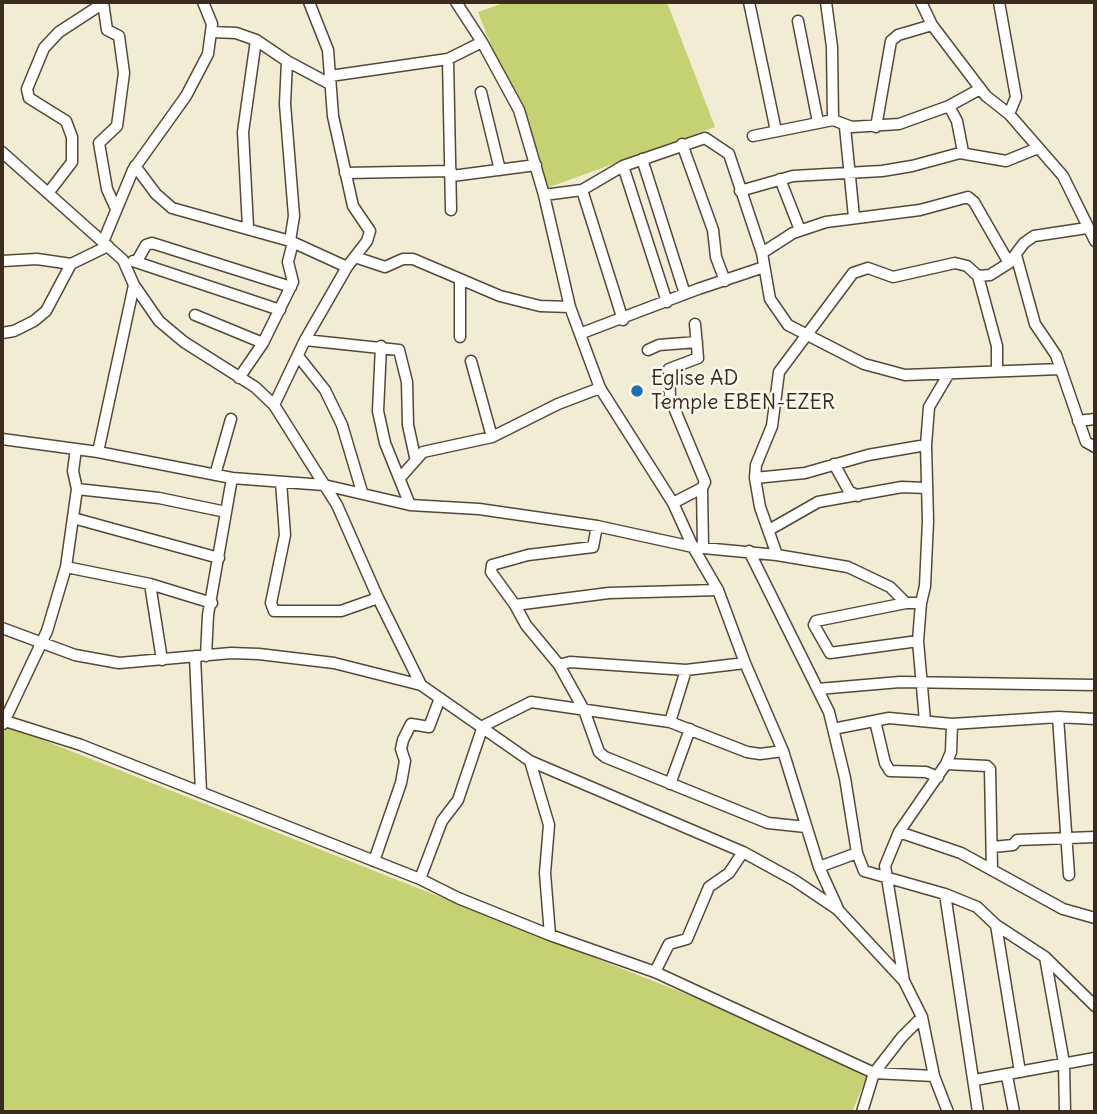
<!DOCTYPE html>
<html>
<head>
<meta charset="utf-8">
<style>
	body { margin:0 }
	#map { position:relative; width:1097px; height:1114px; overflow:hidden; background:#f3ecd5; font-family:Delius,sans-serif }
	canvas { display:block }
	.frame { position:absolute; inset:0; border:4px solid #3b2a1e; pointer-events:none }
</style>
</head>
<body>
<div id="map">
<canvas width="1097" height="1114"></canvas>
<div class="frame"></div>
</div>
<script>
const g = document.querySelector('canvas').getContext('2d');
g.lineJoin = 'round';
function paint(path, color) { g.fillStyle = color; g.fill(path, 'evenodd'); }
const poly = rows => new Path2D(rows.map(r => 'M' + r).join(''));
function trace(path, color, width, dash) { g.strokeStyle = color; g.lineWidth = width; g.lineCap = dash ? 'butt' : 'round'; g.setLineDash(dash || []); g.stroke(path); }
function write(font, color, halo, rows, align = 'center') {
  g.font = font + ' Delius,sans-serif'; g.lineWidth = 5; g.setLineDash([]); g.textBaseline = 'middle'; g.strokeStyle = halo; g.fillStyle = color; for (const [text, x, y, turn = 0] of rows) {
    g.save(); g.translate(x, y); g.rotate((+turn || 0) * Math.PI / 180); g.textAlign = isNaN(turn) ? turn : align; if (halo) g.strokeText(text, 0, 0); g.fillText(text, 0, 0); g.restore();
  }
}
const green = poly([
	[506,2,667,2,715,127,547,188,478,12],
	[5,725,871,1067,852,1112,2,1112,2,734]
]);
const minor = poly([
	[103,2,107,30,119,36,124,73,117,126,99,143,107,189,116,209],
	[749,2,776,131],
	[826,2,832,47,833,120],
	[921,2,932,25,986,96,1009,114,1063,176,1095,241],
	[999,2,1016,97,1009,114],
	[798,21,818,122],
	[212,32,236,33,256,40,287,61,330,84],
	[482,42,519,110,544,195,570,307,600,388,673,503,693,547,718,590,745,663,783,751,819,867,839,911,904,981,922,1017,934,1076,948,1112],
	[448,59,451,210],
	[287,61,285,104,294,216,290,241],
	[330,76,448,59,482,42,456,2],
	[481,92,500,170],
	[949,106,957,121,963,152],
	[845,127,854,217],
	[876,127,891,41,898,35,932,25],
	[753,136,833,120,852,127,899,124,949,106,980,89],
	[682,144,713,230,716,257,725,281],
	[2,152,123,260,134,285,159,321,184,342,255,387,274,405,337,505,378,598,421,685,530,761,743,852,794,880,837,909],
	[642,159,685,294],
	[135,166,156,194,172,208,290,241,347,267],
	[623,166,667,302],
	[345,173,451,171],
	[452,176,536,165],
	[780,179,800,230],
	[582,190,623,320],
	[740,191,793,176,882,171,912,166,960,153,1006,161,1038,148],
	[49,192,72,162,72,137,66,121,29,98,27,89,44,48,59,32,102,4],
	[544,195,582,190,623,166,705,138,729,154,762,253,770,299,788,325,864,364,905,375,1061,369],
	[248,227,243,132,256,40],
	[103,242,133,170,186,96,208,54,212,24,203,2],
	[762,253,793,233,826,222,920,210,968,197,974,202,1009,263],
	[1016,255,1035,324,1056,355,1086,442,1095,447],
	[355,257,385,267,403,259,413,259,500,296,540,306,570,307],
	[2,261,37,259,71,264],
	[133,261,280,310],
	[137,261,146,245,152,243,291,287],
	[978,276,997,346,997,371],
	[460,279,460,337],
	[195,315,263,343],
	[2,333,14,331,34,321,46,311,71,264,108,246],
	[582,333,698,289,764,267],
	[305,340,399,350,407,382,408,425,415,457],
	[381,346,378,411,385,443,410,505],
	[648,350,659,345,697,342],
	[298,356,325,390,342,425,362,492],
	[471,361,492,437],
	[239,378,263,343,293,282,288,262,293,242],
	[274,405,305,340,347,267,367,241,370,231,353,206,333,116,328,50,309,2],
	[1078,421,1095,419],
	[2,439,98,452,232,478,324,485,410,505,479,509,597,526,693,547,777,555,848,567,890,587,906,603,921,603,918,641,925,721],
	[98,452,134,285],
	[834,464,849,491,858,496],
	[215,475,231,419],
	[400,478,423,452,492,437,558,404,600,388],
	[755,478,805,473,868,455,926,445],
	[281,482,285,535,271,603,274,611,341,611,378,598],
	[702,488,703,548],
	[77,489,159,498,226,512],
	[673,503,702,488,705,482,670,398,669,369,698,358,695,324],
	[73,518,219,558],
	[769,530,818,502,902,487,926,488],
	[749,551,829,712,845,778,857,853,864,871,945,894,977,907,996,925,1045,957,1095,1006],
	[777,555,760,507,755,478,756,465,772,426,779,372,853,273,868,268,893,277,955,263,967,266,978,276,990,275,1009,263,1024,243,1034,236,1087,228],
	[66,567,150,584,212,603],
	[150,584,162,660],
	[718,590,609,593,515,605,526,625,559,665,584,710,599,752,605,757,768,823,806,827],
	[906,603,816,621,814,625,830,653,918,641],
	[921,603,925,586,928,521,926,445,929,407,948,375],
	[515,605,491,572,492,565,528,555,593,547,597,526],
	[2,628,75,655,119,663,231,653,259,654,334,663,421,685],
	[195,656,201,792],
	[206,656,208,615,232,478],
	[559,665,570,662,686,670,745,663],
	[818,689,900,682,1095,685],
	[1058,717,1069,875],
	[2,720,81,745,420,879,458,898,550,935,655,972,874,1073,934,1076],
	[875,721,885,763,890,771,926,772,938,777],
	[670,722,686,670],
	[3,724,47,631,66,567,77,489,73,471,76,449],
	[833,729,889,718,952,724,1058,717,1095,719],
	[530,761,549,825,545,873,550,935],
	[946,764,987,766,990,769,992,870],
	[670,784,690,729],
	[899,832,961,853,1063,909,1095,918],
	[993,847,1013,845,1017,840,1095,837],
	[374,861,401,783,405,761,401,749,403,740,411,724,429,727,440,698],
	[819,867,857,853],
	[420,879,442,821,458,800,483,726,531,702,670,722,747,752,760,754,783,751],
	[945,894,978,1112],
	[996,925,1020,1072],
	[1045,957,1064,1063,1065,1112],
	[655,972,669,944,687,939,709,887,729,873,743,852],
	[904,981,885,866,899,832,946,764,951,752,952,724],
	[1007,1076,1014,1112],
	[975,1080,1095,1058],
	[862,1112,874,1073,902,1037,922,1017]
]);
const markers = [
	[637,391,7,"#1f6fb2"]
];
const poiNames = [
	["Eglise AD",651,379],
	["Temple EBEN-EZER",651,403]
];
paint(green, '#c5d273');
trace(minor, '#574739', 13);
trace(minor, '#fff', 10);
for (const [x, y, r, color] of markers) { const dot = new Path2D(); dot.arc(x, y, r, 0, 2 * Math.PI); g.fillStyle = color; g.fill(dot); trace(dot, '#fbf7ec', 2.5); }
write('21px', '#3b2a1e', '#fbf7ec', poiNames, 'left');
</script>
</body>
</html>
